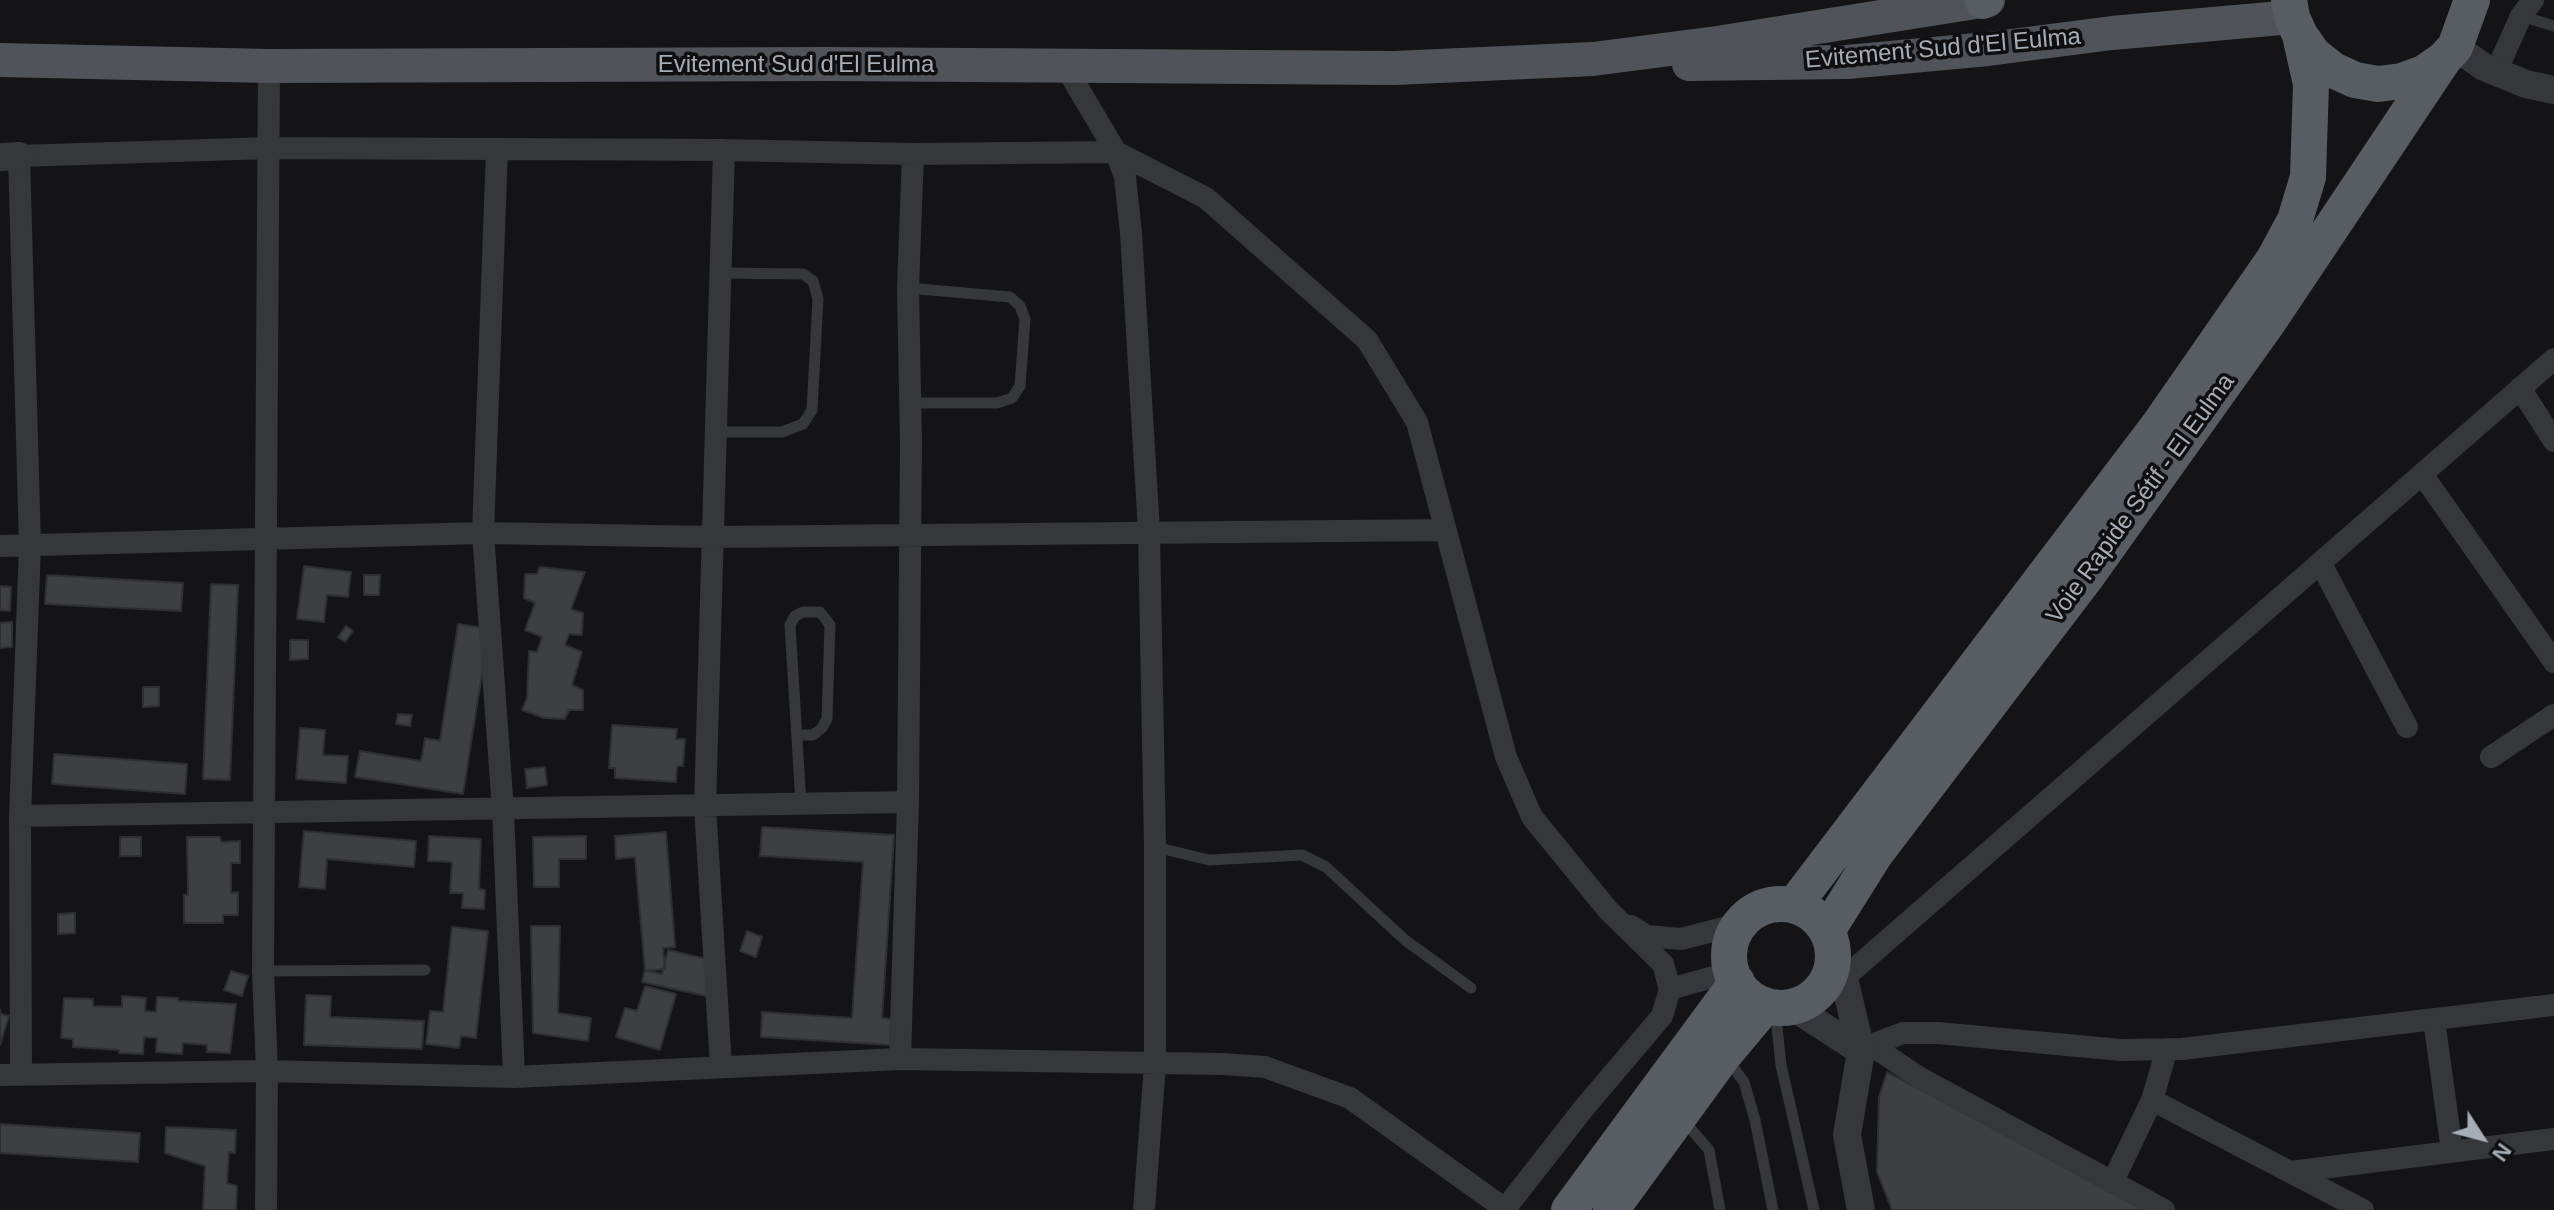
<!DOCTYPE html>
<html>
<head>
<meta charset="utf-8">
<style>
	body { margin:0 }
	#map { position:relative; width:2554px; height:1210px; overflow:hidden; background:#141416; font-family:Helvetica,sans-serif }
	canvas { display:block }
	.north { position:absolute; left:2442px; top:1098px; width:80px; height:80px; -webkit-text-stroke:6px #0f0f11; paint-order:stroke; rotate:126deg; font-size:22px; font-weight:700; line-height:32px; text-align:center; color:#a5aeb7 }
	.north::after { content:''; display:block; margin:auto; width:28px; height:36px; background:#a5aeb7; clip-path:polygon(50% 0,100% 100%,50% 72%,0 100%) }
</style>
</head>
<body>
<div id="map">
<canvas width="2554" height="1210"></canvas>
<div class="north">N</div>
</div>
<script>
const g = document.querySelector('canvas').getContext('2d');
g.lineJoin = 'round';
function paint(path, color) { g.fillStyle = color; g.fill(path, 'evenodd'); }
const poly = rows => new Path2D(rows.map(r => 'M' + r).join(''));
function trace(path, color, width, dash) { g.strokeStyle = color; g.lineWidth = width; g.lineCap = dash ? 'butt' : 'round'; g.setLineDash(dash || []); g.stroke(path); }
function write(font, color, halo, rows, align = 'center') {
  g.font = font + ' Helvetica,sans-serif'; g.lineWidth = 7; g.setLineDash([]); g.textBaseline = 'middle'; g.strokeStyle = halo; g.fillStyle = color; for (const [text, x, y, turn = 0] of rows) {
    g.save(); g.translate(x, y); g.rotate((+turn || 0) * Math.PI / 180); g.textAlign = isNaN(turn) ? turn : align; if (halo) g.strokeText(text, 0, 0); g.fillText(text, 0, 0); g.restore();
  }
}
const building = poly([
	[304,566,351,572,348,597,327,595,324,622,297,619,304,566],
	[540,567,585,572,571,609,583,613,582,635,569,634,565,645,582,652,572,685,583,690,583,710,569,710,565,719,544,718,522,710,527,698,529,651,537,652,542,637,525,630,535,603,524,598,525,574,537,574,540,567],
	[47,575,183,583,181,611,45,604,47,575],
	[364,575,380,575,379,595,364,595,364,575],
	[211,584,238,585,230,780,203,779,211,584],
	[0,586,11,587,10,611,0,610,0,586],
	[12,622,12,647,0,648,0,623,12,622],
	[458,624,489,629,463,794,355,777,360,751,421,761,425,738,440,741,458,624],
	[346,626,353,631,345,642,338,637,346,626],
	[290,640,308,640,308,659,290,660,290,640],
	[143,687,159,687,159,706,143,707,143,687],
	[398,714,412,715,410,726,396,724,398,714],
	[612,725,677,729,676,739,685,739,683,766,677,766,676,782,615,778,615,768,609,768,612,725],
	[300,728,325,730,323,755,348,756,346,783,296,779,300,728],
	[54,754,187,764,185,794,52,784,54,754],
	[545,767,547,785,527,788,525,769,545,767],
	[762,827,894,835,882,1018,891,1019,890,1045,761,1037,762,1012,852,1018,863,862,760,856,762,827],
	[304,831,416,841,414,867,327,859,325,889,299,887,304,831],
	[666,832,675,947,663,948,665,969,645,971,635,857,616,859,615,836,666,832],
	[429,836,481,839,479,889,485,890,484,909,462,908,463,893,450,893,452,862,428,861,429,836],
	[586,836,586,859,559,859,559,887,534,887,533,837,586,836],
	[120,837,141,837,141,856,120,856,120,837],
	[187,837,220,837,221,842,240,841,240,863,231,863,231,893,238,892,238,915,223,915,223,923,184,923,184,895,188,895,187,837],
	[75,913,75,933,58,934,58,914,75,913],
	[531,926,560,926,558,1013,591,1018,588,1041,533,1033,531,926],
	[452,927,488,931,476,1038,461,1036,459,1048,426,1044,430,1011,443,1012,452,927],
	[747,931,762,937,756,957,740,951,747,931],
	[668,950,711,960,710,997,642,982,645,970,662,974,668,950],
	[231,971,248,976,242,996,224,990,231,971],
	[645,986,676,994,660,1050,616,1037,625,1008,637,1011,645,986],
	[306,995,331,996,330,1017,424,1021,422,1049,304,1045,306,995],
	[122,996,146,998,145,1011,156,1012,157,997,178,998,178,1001,236,1004,230,1053,207,1052,207,1045,183,1043,182,1054,156,1052,157,1038,144,1037,143,1054,119,1053,119,1050,73,1047,73,1039,61,1038,64,998,93,999,93,1006,122,1007,122,996],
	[0,1010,1,1014,9,1016,0,1045,0,1010],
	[1887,1072,2149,1210,1892,1210,1877,1172,1879,1097,1887,1072],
	[0,1124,140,1133,138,1162,0,1153,0,1124],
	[166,1127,236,1130,235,1153,229,1152,227,1183,237,1186,236,1210,203,1210,205,1166,165,1153,166,1127]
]);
const service = poly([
	[2521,16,2554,26],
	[908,288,1010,297,1020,306,1025,319,1020,386,1012,398,997,403,910,403],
	[715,432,782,432,803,424,812,410,818,299,813,281,803,274,720,273],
	[798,735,813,735,822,728,827,719,830,625,820,612,803,612,795,616,790,625,801,804],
	[1155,847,1209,860,1302,855,1326,867,1405,940,1471,988],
	[263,971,425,970],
	[1775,1008,1781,1065,1814,1210],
	[1727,1059,1744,1082,1755,1120,1773,1210],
	[1683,1120,1709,1150,1720,1210]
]);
const minor = poly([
	[2496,72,2521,16,2533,0],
	[497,149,483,533,503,810,514,1077],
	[2520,388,2554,441],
	[2422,474,2554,662],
	[0,546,483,533,712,537,1445,530],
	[2321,564,2407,727],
	[2491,757,2554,715],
	[20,816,908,802],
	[1631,926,1647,936,1681,939,1740,924],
	[1844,978,2554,359],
	[1670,989,1731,972],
	[2434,1020,2452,1151],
	[1871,1045,1903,1033,1938,1033,2121,1050,2182,1049,2554,1005],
	[1862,1050,1871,1045,1920,1078,2164,1210],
	[900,1059,1223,1064,1265,1067,1350,1098,1505,1209,1584,1108,1662,1016,1670,989,1663,964,1608,910,1532,817,1506,757,1417,422,1367,340,1206,198,1116,152,1065,66],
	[721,1067,705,806,724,150],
	[0,1075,267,1071,514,1077,900,1059,908,802,911,444,908,288,913,154],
	[21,1075,20,816,30,545,19,156,269,148,724,150,913,154,1116,152,1125,177,1131,233,1149,531,1155,847,1155,1064,1144,1210],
	[2152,1100,2363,1210],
	[2290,1172,2554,1139],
	[2112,1183,2152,1100,2167,1049],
	[266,1210,267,1071,263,971,269,66]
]);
const tertiary = poly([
	[2455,47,2484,67,2526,84,2554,90],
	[0,157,19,156],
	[1833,947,1844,978,1861,1051,1847,1135,1861,1210],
	[1793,1007,1861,1051]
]);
const primary = poly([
	[0,60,269,66,827,64,1395,68,1593,59,1717,43,1988,0],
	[1689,64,1847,62,1988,49,2112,33,2292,17]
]);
const trunk = poly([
	[2289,0,2292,17,2300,35,2314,55,2333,70,2355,80,2378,84,2402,81,2424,73,2444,59,2455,47,2472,0],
	[1983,1,1985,0],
	[1795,904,2158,426,2274,259,2295,220,2308,177,2311,84,2300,35],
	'1729 956a52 52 0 1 1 104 0a52 52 0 1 1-104 0Z',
	[1827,931,1876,853,2087,576,2269,321,2444,59],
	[1569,1210,1737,982],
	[1611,1210,1724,1055,1765,1006]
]);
const streetNames = [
	["Evitement Sud d'El Eulma",1943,49,-5],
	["Evitement Sud d'El Eulma",796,65],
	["Voie Rapide Sétif - El Eulma",2141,499,-54]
];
paint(building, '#3e3f43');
trace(building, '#2e2f32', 2);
trace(service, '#35373b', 11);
trace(minor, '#35373b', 22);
trace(tertiary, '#35373b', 28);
trace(primary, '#50545a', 34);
trace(trunk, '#585d64', 36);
write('24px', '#a5aeb7', '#0f0f11', streetNames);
</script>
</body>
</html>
